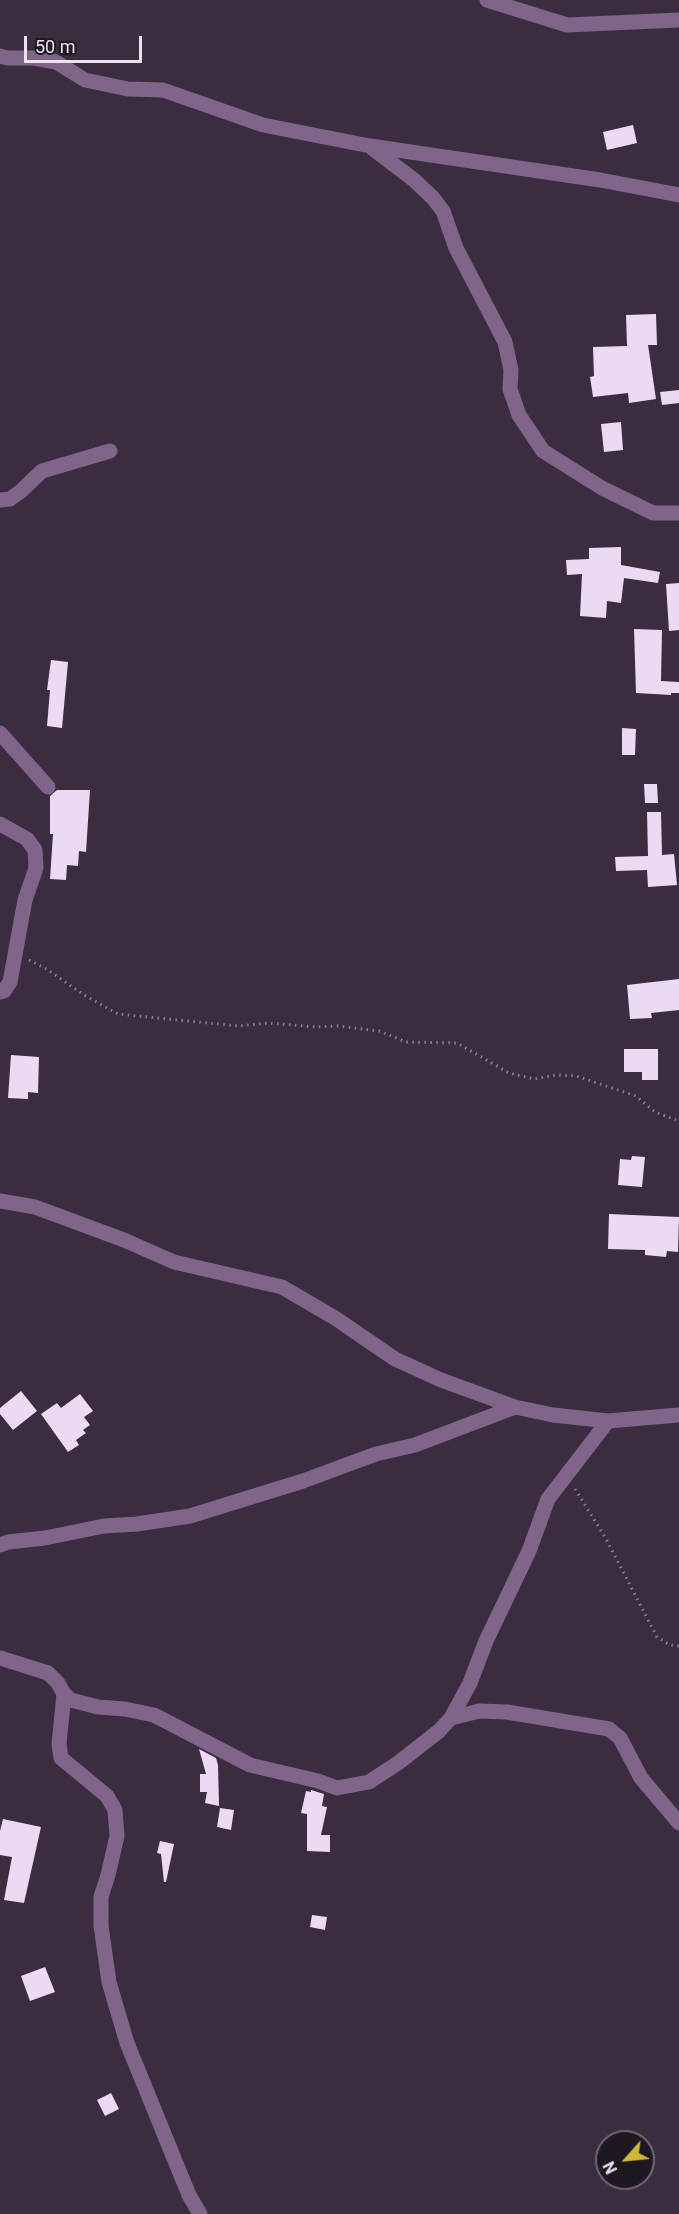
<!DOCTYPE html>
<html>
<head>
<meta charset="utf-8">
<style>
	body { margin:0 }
	#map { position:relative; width:679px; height:2214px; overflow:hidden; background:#3a2d40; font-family:Roboto,sans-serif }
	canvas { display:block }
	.north { position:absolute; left:595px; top:2130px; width:60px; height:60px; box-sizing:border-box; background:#1e1820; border:2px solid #706972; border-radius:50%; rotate:243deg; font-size:16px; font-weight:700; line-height:24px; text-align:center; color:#ebe2ee }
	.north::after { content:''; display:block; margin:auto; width:21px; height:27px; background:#d0b837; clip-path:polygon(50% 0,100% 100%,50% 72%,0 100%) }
	.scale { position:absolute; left:24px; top:36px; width:118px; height:27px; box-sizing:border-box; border:3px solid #ebe2ee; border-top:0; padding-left:8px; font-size:18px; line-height:21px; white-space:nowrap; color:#ebe2ee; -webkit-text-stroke:4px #1e1820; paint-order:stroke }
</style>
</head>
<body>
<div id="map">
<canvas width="679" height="2214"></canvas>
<div class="north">N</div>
<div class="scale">50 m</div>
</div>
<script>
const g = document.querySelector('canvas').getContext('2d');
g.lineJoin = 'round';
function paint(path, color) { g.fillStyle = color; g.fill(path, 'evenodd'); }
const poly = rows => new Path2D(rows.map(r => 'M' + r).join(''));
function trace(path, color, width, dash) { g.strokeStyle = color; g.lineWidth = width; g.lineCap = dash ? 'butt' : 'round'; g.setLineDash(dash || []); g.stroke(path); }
const building = poly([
	[633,125,637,143,607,150,603,132],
	[656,314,657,345,648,345,656,399,629,403,628,393,593,397,590,377,594,376,593,347,627,346,626,315],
	[679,390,679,403,662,405,660,392],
	[621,422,623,450,604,452,601,424],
	[621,547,621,565,660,572,658,583,624,578,621,603,607,601,606,618,580,616,582,574,567,575,566,560,589,559,589,548],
	[679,583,679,630,669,631,666,584],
	[634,629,662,630,661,681,679,682,679,693,671,693,671,695,636,693],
	[51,660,68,662,62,728,47,726,50,690,47,690],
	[622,728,636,729,635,755,622,755],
	[644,784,657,784,658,803,645,803],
	[57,790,90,790,86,852,79,851,78,866,67,865,66,880,50,879,53,834,50,834,50,796],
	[647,812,661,812,662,855,674,854,677,885,648,887,647,870,616,871,615,857,648,856],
	[679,979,679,1010,651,1013,652,1018,630,1019,627,985],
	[624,1049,658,1049,658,1080,642,1080,642,1072,624,1072],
	[11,1055,39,1057,38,1093,28,1092,28,1099,8,1098],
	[632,1156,645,1157,642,1187,618,1185,620,1159,631,1160],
	[609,1214,679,1217,678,1252,667,1251,666,1257,645,1255,645,1250,608,1249],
	[21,1391,37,1411,13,1430,0,1414,0,1408],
	[80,1394,93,1411,84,1417,90,1425,83,1430,86,1433,76,1440,79,1445,68,1452,41,1414,57,1403,61,1408],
	[199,1749,216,1758,218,1765,219,1806,205,1803,207,1792,200,1792,200,1774,206,1774],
	[311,1790,324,1794,322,1806,327,1807,321,1835,330,1835,330,1852,307,1851,307,1814,301,1813,306,1791,311,1792],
	[220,1808,234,1810,231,1830,217,1827],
	[3,1819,41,1827,24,1903,4,1900,12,1857,0,1855,0,1831],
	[160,1841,174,1844,166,1882,164,1882,161,1854,157,1853],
	[312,1915,327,1917,325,1930,310,1927],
	[45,1967,55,1992,30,2001,21,1976],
	[111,2093,119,2109,105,2116,97,2100]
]);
const path = poly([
	[29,960,48,970,84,995,118,1014,238,1026,269,1023,316,1027,338,1026,379,1031,406,1042,457,1043,509,1073,534,1079,556,1075,576,1076,636,1096,655,1112,679,1121],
	[575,1489,605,1537,657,1637,670,1645,679,1646]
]);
const minor = poly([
	[487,0,567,25,679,20],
	[0,56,8,58,34,58,56,62,85,80,128,89,163,90,263,125,370,146,600,180,679,195],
	[372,148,414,180,433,198,443,211,456,248,505,342,511,370,510,389,519,415,543,451,602,488,653,513,679,513],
	[0,500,10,499,21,491,42,471,110,451],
	[0,733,48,787],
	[0,824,27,839,35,850,36,868,25,900,10,982,4,991,0,992],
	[0,1201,35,1207,124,1240,174,1262,282,1287,335,1318,395,1359,441,1380,515,1407,553,1415,608,1421,679,1415],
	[0,1545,8,1542,45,1538,104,1526,137,1524,190,1516,303,1481,376,1454,415,1445,515,1407],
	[0,1658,48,1673,58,1683,64,1694,59,1744,61,1758,107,1796,115,1810,117,1836,108,1875,101,1897,101,1926,109,1982,127,2043,189,2195,200,2214],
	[64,1694,71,1700,98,1707,125,1709,154,1715,250,1765,318,1781,337,1788,369,1782,398,1763,439,1731,451,1718,470,1683,486,1641,529,1551,548,1499,608,1421],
	[451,1718,479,1711,507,1712,609,1729,620,1738,641,1778,679,1823]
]);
paint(building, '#ecdaf3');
trace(path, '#8e8292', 3, [1.5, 4.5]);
trace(minor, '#80648a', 15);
</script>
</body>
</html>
